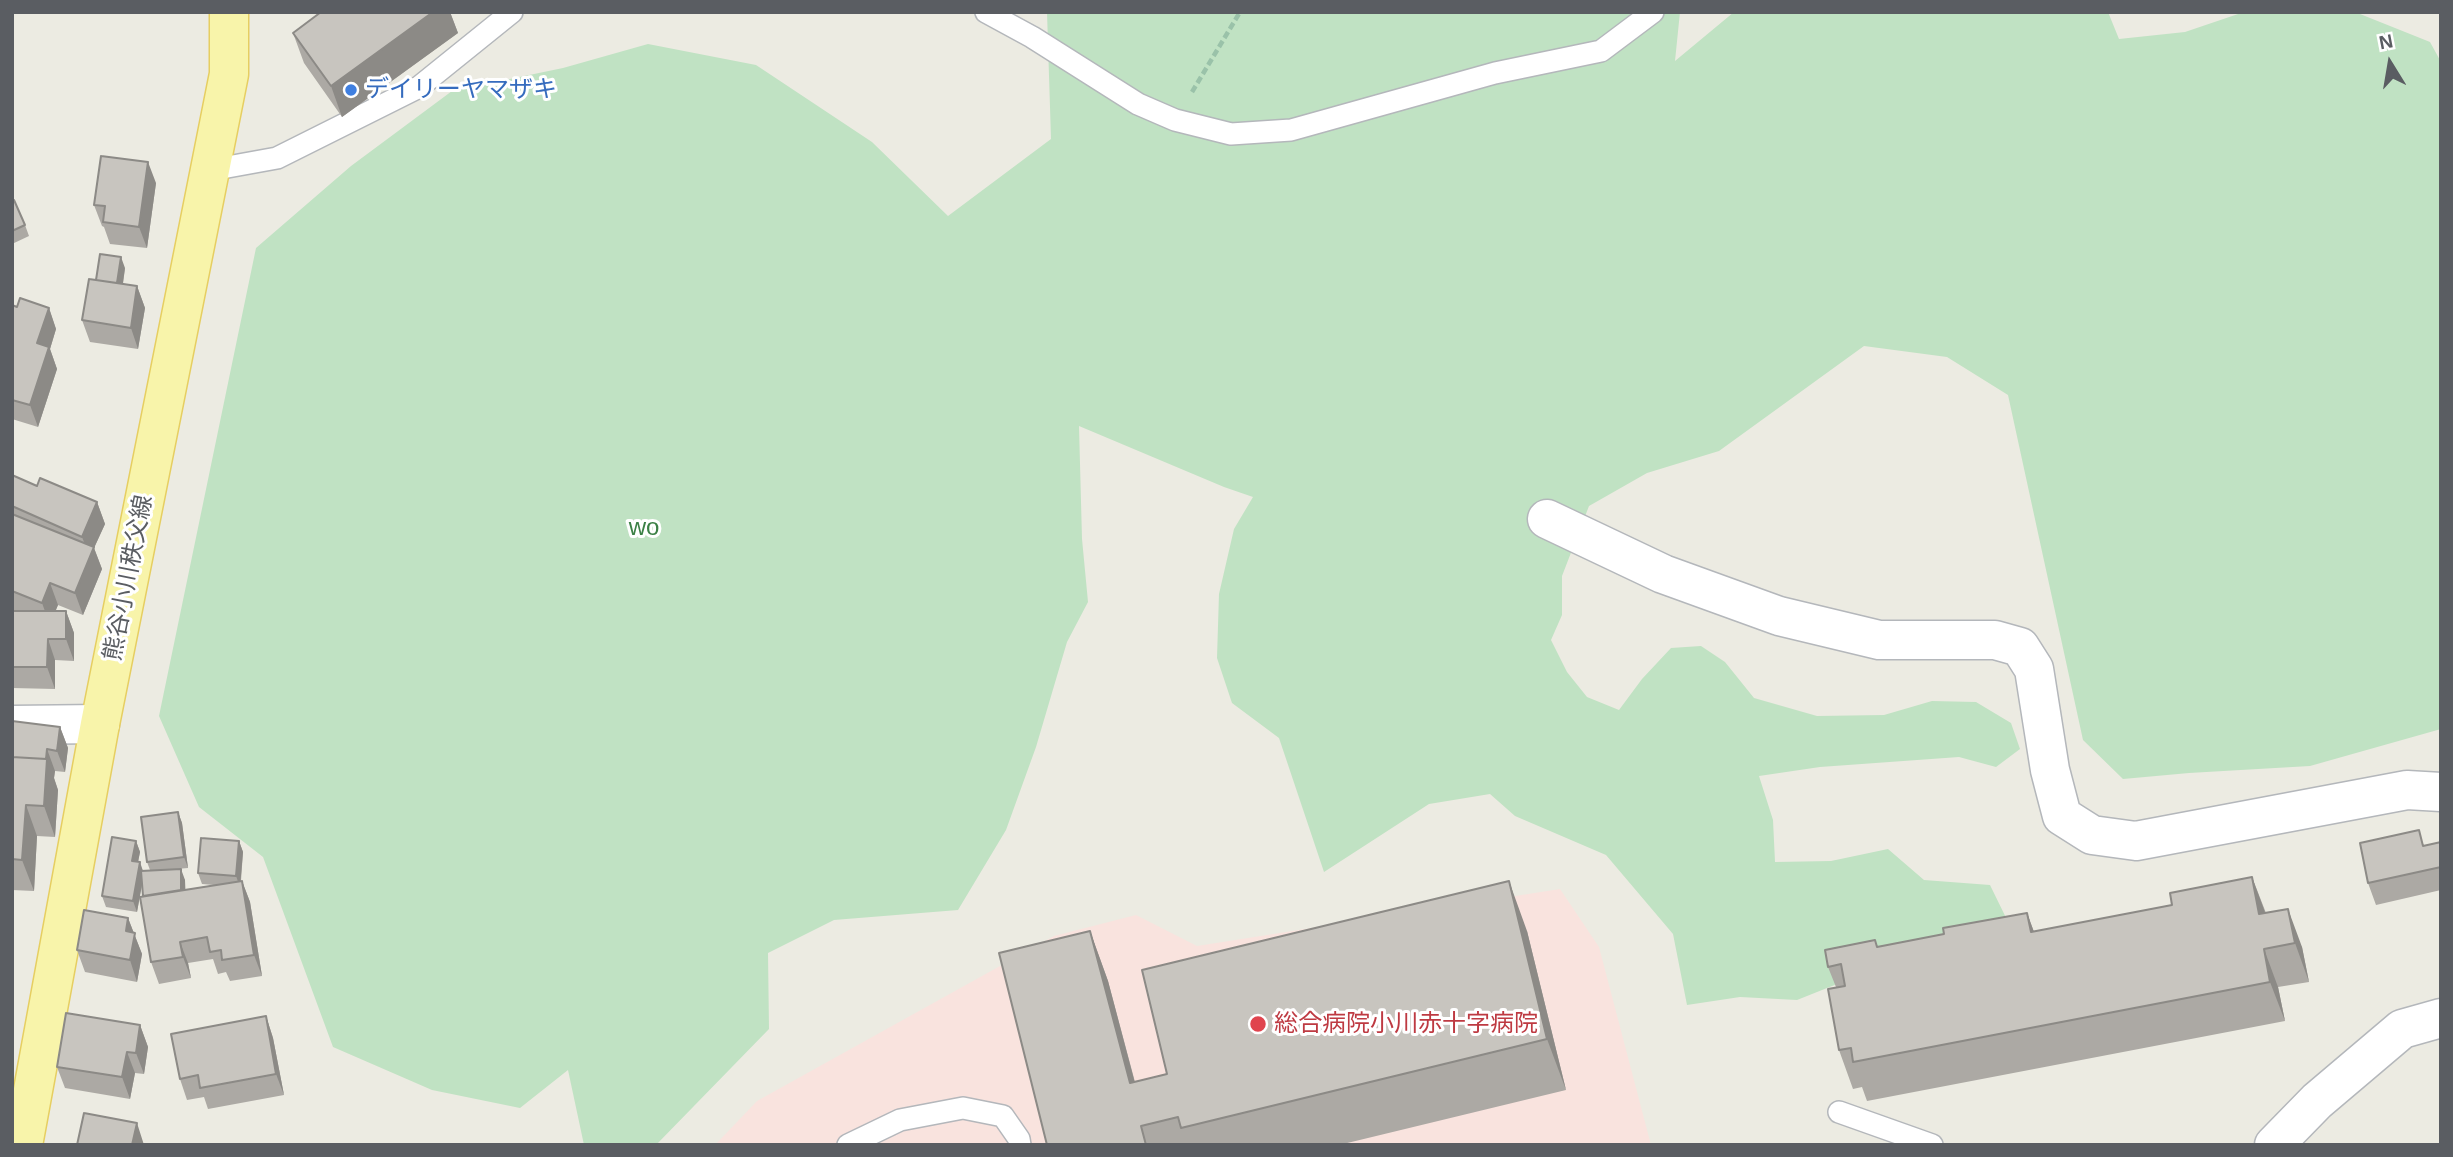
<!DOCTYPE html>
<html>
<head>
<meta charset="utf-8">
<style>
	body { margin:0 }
	#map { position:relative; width:2453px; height:1157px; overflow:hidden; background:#ecebe2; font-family:Arial,sans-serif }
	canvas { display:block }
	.frame { position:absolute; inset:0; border:14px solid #5a5d62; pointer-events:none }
	.north { position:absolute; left:2355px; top:28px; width:70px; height:70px; -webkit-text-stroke:5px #fff; paint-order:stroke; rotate:349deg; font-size:19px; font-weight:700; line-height:28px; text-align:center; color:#5a5d62 }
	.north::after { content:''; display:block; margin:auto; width:24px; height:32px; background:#5a5d62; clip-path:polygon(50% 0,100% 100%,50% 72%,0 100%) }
</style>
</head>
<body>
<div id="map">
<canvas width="2453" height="1157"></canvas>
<div class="frame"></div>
<div class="north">N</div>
</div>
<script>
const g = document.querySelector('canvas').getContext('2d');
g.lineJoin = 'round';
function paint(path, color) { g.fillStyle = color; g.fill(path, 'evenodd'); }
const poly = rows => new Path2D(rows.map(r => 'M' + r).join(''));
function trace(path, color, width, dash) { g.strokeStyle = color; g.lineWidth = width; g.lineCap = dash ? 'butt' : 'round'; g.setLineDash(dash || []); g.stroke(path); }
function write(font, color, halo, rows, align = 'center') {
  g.font = font + ' Arial,"Noto Sans JP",sans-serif'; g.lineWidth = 6; g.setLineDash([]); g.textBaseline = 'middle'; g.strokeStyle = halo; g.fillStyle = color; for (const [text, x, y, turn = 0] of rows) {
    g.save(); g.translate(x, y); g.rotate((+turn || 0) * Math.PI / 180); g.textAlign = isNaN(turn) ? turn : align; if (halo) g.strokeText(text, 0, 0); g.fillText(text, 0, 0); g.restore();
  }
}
const medical = poly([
	[1560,889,1599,947,1651,1145,715,1145,757,1101,1054,936,1136,915,1197,946]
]);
const green = poly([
	[1047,12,1680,12,1675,61,1734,12,2108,12,2119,39,2185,32,2244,12,2355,12,2430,42,2441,62,2441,729,2310,766,2189,773,2123,779,2083,740,2008,395,1947,357,1864,346,1719,451,1647,473,1589,506,1562,576,1562,615,1551,640,1567,672,1587,697,1619,710,1642,679,1671,648,1701,646,1725,662,1754,698,1817,716,1884,715,1932,701,1976,702,2011,723,2020,749,1996,767,1959,757,1820,767,1759,776,1773,820,1775,862,1831,861,1888,849,1924,880,1990,885,2012,930,1852,978,1797,1000,1740,997,1687,1005,1673,934,1606,855,1515,816,1490,794,1429,804,1324,872,1279,738,1232,703,1217,658,1219,594,1234,529,1253,497,1224,487,1079,426,1082,539,1088,602,1067,642,1036,747,1006,830,958,910,834,920,768,953,769,1029,656,1145,584,1145,568,1070,520,1108,432,1090,333,1047,263,857,199,807,159,716,256,248,351,166,452,91,563,68,648,44,756,65,872,142,948,216,1051,139]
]);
const path = poly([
	[1192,92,1240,12]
]);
const service = poly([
	[986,12,1032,37,1138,104,1175,120,1231,134,1291,130,1495,73,1601,51,1653,12],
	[211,170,277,158,419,87,512,12],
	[1839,1112,1932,1145],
	[848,1145,900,1120,963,1108,1003,1116,1019,1139,1020,1145]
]);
const minor = poly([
	[1547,519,1663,574,1779,616,1879,640,1995,640,2020,647,2034,669,2050,770,2062,816,2092,835,2136,841,2407,790,2441,792],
	[12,725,100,724],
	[2274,1145,2317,1101,2402,1029,2441,1018]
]);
const primary = poly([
	[23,1145,100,724,229,74,229,12]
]);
const wall = poly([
	[321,12,450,12,458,33,342,117,304,63,293,33],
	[156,183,147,248,110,244,104,227,102,226,94,205],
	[12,201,25,225,29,236,12,244],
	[125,268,123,284,137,286,145,308,138,349,90,342,82,320,96,280],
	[12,305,17,307,49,308,56,329,50,349,57,369,38,427,12,419],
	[12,475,37,486,97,502,105,524,94,548,102,569,83,615,58,605,55,611,66,611,74,633,74,661,55,660,55,689,12,688,12,611,15,611,12,610],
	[12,721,60,727,68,748,65,772,55,771,54,778,58,790,55,837,37,836,34,891,12,890],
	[178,812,182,823,188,868,176,869,185,880,185,890,214,885,202,884,198,873,239,841,243,852,241,881,242,881,250,902,262,976,230,981,226,972,218,974,213,959,188,963,191,978,159,984,151,962,142,883,137,912,106,907,102,896,136,841,140,852,138,862,143,871,150,870,147,862],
	[2441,842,2441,890,2376,905,2368,883,2425,846],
	[2252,877,2266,913,2302,947,2309,982,2278,987,2285,1021,1867,1101,1862,1087,1853,1089,1839,1050,1836,987,1828,967,1878,947,1944,934,2027,913,2034,932,2172,905],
	[128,918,142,954,137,982,85,972,77,950],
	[1090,931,1108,981,1135,1082,1167,1074,1527,931,1566,1090,1339,1145,1047,1145],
	[266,1016,273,1038,284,1095,208,1109,204,1097,187,1100,180,1079],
	[140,1025,148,1047,144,1074,135,1073,130,1099,65,1088,57,1067]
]);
const shadedWall = poly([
	[433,12,450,12,458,33,342,117,331,86],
	[148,162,156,183,147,248,139,227],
	[121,257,125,268,121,296,117,285],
	[137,286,145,308,138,349,131,328],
	[49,308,56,329,50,349,57,369,38,427,30,405,37,343],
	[97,502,105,524,94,548,102,569,83,615,75,593,90,557,82,537],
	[50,583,58,605,50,625,42,603],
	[66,611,74,633,74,661,66,639],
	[48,639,55,660,55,689,47,667],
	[60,727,68,748,65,772,57,751],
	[47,749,55,771,54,778,58,790,55,837,44,806,46,761],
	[26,805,37,836,34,891,22,860],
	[178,812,182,823,188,868,184,857],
	[136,841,140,852,136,872,132,861],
	[239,841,243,852,240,887,236,876],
	[140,862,144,874,137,912,133,901],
	[181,869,185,880,186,905,182,894],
	[2252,877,2266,915,2259,914],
	[242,881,250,902,262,976,254,955],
	[1509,881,1527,931,1566,1090,1547,1039],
	[2288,909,2302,947,2309,982,2295,943],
	[2027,913,2041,951,2031,932],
	[128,918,142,954,137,982,130,960,126,931],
	[1090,931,1108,981,1146,1125,1130,1083],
	[180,942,188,963,191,978,183,957],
	[2264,949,2278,987,2285,1021,2270,982],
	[266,1016,273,1038,284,1095,276,1074],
	[140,1025,148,1047,144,1074,136,1053],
	[127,1052,135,1073,130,1099,122,1077],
	[137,1123,144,1145,132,1145]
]);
const building = poly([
	[321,12,433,12,331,86,293,33,321,12],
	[101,156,148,162,139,227,103,222,105,206,94,205,101,156],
	[14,200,25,225,12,231,12,201,14,200],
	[100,254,121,257,117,283,96,280,100,254],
	[89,279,137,286,131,328,82,320,89,279],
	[20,298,49,308,37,343,49,347,30,405,12,400,12,305,17,307,20,298],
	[12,475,37,486,40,478,97,502,82,537,12,506,12,475],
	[12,514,94,547,75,593,50,583,42,603,12,591,12,514],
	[12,611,66,611,66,639,48,639,47,667,12,667,12,611],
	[12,721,60,727,57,751,47,749,46,759,12,757,12,721],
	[12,757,47,759,44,806,26,805,22,860,12,859,12,757],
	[178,812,184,857,147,862,141,817,178,812],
	[2419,830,2423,846,2441,842,2441,867,2368,883,2360,843,2419,830],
	[112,837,136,841,132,861,140,862,133,901,102,896,112,837],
	[201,838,239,841,236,876,198,873,201,838],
	[181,869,181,890,143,896,141,871,181,869],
	[2252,877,2259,914,2288,909,2295,943,2264,949,2270,982,1853,1062,1851,1048,1839,1050,1828,989,1845,986,1841,964,1828,967,1825,950,1875,940,1877,947,1944,934,1943,928,2027,913,2031,932,2172,905,2170,893,2252,877],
	[242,881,254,955,222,960,221,950,210,952,207,937,180,942,183,957,151,962,140,897,242,881],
	[1509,881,1547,1039,1181,1128,1178,1117,1141,1126,1146,1145,1047,1145,999,953,1090,931,1130,1083,1167,1074,1142,970,1509,881],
	[84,910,128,918,126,931,135,933,130,960,77,950,84,910],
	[66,1013,140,1025,136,1053,127,1052,122,1077,57,1067,66,1013],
	[266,1016,276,1074,200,1088,198,1075,180,1079,171,1034,266,1016],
	[84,1113,137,1123,132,1145,77,1145,84,1113]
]);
const markers = [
	[351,90,7,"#3f7fe0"],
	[1258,1024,9,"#e0444e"]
];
const shopNames = [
	["デイリーヤマザキ",365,90]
];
const parkNames = [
	["wo",644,528]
];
const streetNames = [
	["熊谷小川秩父線",129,578,-79]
];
const healthNames = [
	["総合病院小川赤十字病院",1274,1024]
];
paint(medical, '#f9e3de');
paint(green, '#c0e2c3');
trace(service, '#b4b7bb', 24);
trace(minor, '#b4b7bb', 41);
trace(primary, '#e6ce61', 41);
trace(path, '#9ac2a9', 4.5, [7, 3.5]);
trace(service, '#fff', 21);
trace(minor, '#fff', 38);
trace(primary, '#f8f4aa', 38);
paint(wall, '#aca9a4');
paint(shadedWall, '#8c8a86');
paint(building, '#c8c5bf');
trace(building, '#8c8a86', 2);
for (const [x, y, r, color] of markers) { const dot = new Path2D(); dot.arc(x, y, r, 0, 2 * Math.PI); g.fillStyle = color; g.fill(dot); trace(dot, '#fff', 2.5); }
write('24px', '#366cbe', '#fff', shopNames, 'left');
write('24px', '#3b8045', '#fff', parkNames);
write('24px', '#5a5d62', '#fff', streetNames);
write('24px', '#be3a42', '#fff', healthNames, 'left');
</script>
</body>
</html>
